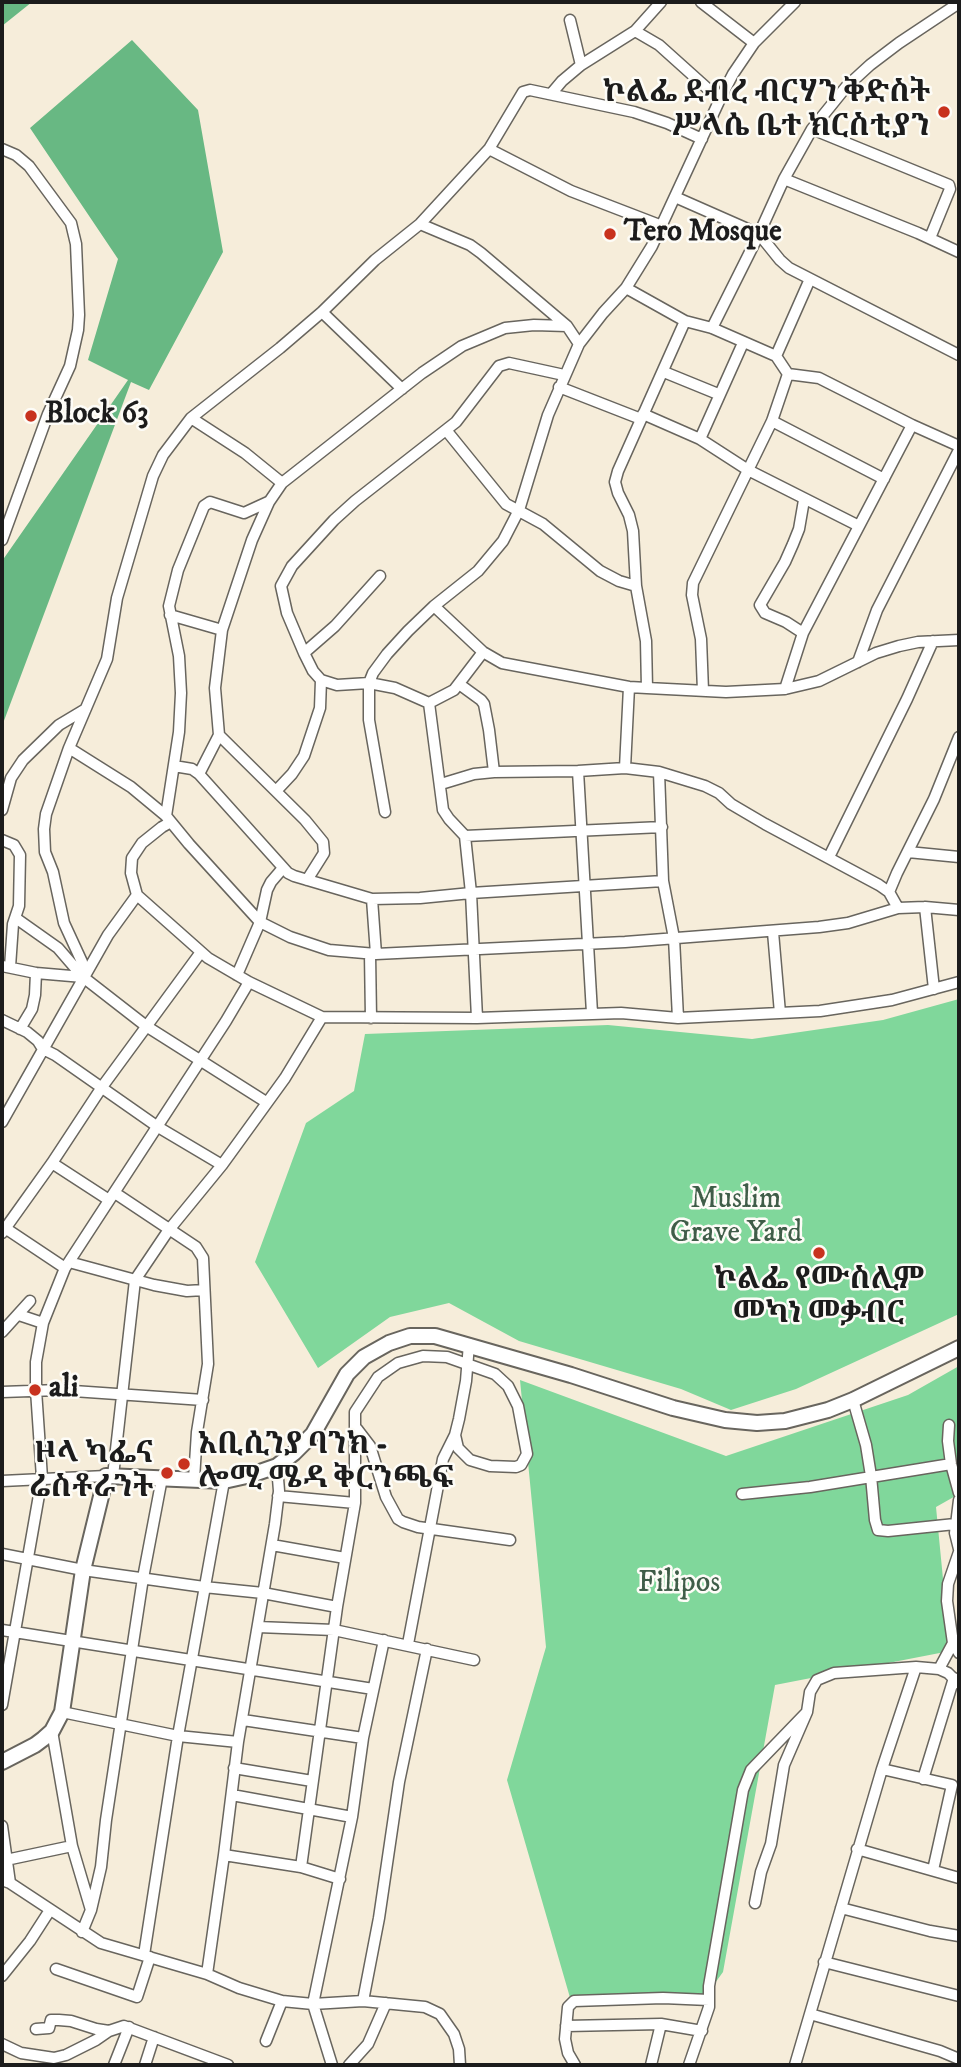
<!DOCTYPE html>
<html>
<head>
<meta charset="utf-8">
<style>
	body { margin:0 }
	#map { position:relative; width:961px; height:2067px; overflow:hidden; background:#f6edda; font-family:"IM FELL DW Pica",serif }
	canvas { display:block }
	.frame { position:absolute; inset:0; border:4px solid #1c1c1c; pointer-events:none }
</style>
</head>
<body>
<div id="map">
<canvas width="961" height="2067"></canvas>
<div class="frame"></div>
</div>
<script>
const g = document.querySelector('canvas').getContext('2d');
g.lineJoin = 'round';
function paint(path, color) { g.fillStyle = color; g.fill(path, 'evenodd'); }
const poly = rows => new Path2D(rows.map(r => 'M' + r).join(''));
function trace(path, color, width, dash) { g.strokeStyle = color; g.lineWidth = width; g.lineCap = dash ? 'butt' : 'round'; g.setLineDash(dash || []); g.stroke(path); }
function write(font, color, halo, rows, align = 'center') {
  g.font = font + ' "IM FELL DW Pica","Noto Serif Ethiopic",serif'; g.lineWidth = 5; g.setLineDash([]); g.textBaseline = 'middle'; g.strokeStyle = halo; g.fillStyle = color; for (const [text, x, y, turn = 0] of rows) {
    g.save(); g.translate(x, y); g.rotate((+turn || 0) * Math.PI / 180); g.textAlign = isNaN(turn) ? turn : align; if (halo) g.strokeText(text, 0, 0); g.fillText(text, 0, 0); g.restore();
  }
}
const green = poly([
	[959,999,959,1314,796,1389,731,1410,681,1389,519,1341,449,1303,390,1317,318,1368,255,1262,306,1123,354,1091,365,1034,608,1025,752,1039,883,1020],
	[959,1366,959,1494,936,1507,950,1651,775,1685,723,1972,702,2001,571,2001,507,1780,546,1647,520,1380,726,1456,908,1395]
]);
const forest = poly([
	[2,2,32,2,2,26],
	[132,40,198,110,223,252,149,390,131,382,2,726,2,561,128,380,88,360,118,259,30,128]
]);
const street = poly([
	[701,2,754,43],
	[570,20,581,65],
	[635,31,659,45,708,89,721,97],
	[551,94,562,81,581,65,635,31,661,2],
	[812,129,949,185,950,189,930,238],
	[2,149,16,155,29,166,71,223,76,244,79,315,78,330,70,366,48,414,2,540],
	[489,149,571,191,662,226],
	[784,179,918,233,959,252],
	[675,197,759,234,780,260,789,268,959,355],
	[420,224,470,245,481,253,567,326,579,344],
	[626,288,685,321,712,328,776,356,788,374,819,378,912,425,959,446],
	[322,312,402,389],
	[712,328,759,234,784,179,812,129,846,87,870,65,899,43,959,3],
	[776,356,810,279],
	[664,372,718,394],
	[559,387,641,419],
	[643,414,700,439,748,470,859,526],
	[191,418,245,453,282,483],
	[772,421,884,479],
	[446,430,506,504,543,524,600,571,619,581,636,586],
	[700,439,743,343],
	[434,606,483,652,502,663,629,687,647,688,726,692,785,689,819,681,876,653,899,646,918,642,959,640],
	[170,615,222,630],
	[803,633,786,622,765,613,760,605,785,562,793,544,799,529,804,500],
	[304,653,335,626,380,576],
	[858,662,877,610,959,450],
	[459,684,481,700,484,704,489,730,494,772],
	[647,688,646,641,636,586,633,531,629,515,618,493,615,482,618,471,685,321],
	[785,689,803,633,912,425],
	[703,691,701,639,692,595,693,583,772,421,788,374],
	[429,703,395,688,369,683,337,685,321,680,313,671,304,653,287,613,281,586,292,566,334,520,355,501,456,422,499,366,509,363,564,375],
	[429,703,443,810,449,819,465,836,471,893,477,1018],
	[429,703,454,690,483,652],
	[219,735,305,820,323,842,324,853,307,880],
	[69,748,131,787,166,816,189,844,260,922,290,937,329,950,376,954,625,942,819,927,848,923,898,908,925,907,959,910],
	[174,766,192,769,199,774,288,873,294,876,372,899,420,898,471,893,663,881],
	[625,768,629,687],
	[578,771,592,1013],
	[659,772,663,881,674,938,678,1018],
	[199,774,219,735,215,688,222,630,252,540,269,502,282,483,422,373,462,346,505,328,534,325,567,326],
	[441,784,474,774,494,772,578,771,625,768,659,772,705,786,719,793,731,804,765,824,879,885,889,892,898,908],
	[276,791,292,774,304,756,320,708,321,680],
	[2,810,11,778,23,760,59,725,84,710],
	[385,812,369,720,369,683,373,673,387,654,408,631,434,606,478,571,503,541,519,510,548,415,579,344,603,313,626,288,652,246,721,97,733,74,754,43,795,2],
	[166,816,179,732,181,693,179,656,169,606,178,570,204,506,210,502,244,513,268,502],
	[171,822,162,827,142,843,132,858,131,873,137,895,208,958,249,982,322,1017,477,1018,621,1013,678,1018,820,1011,892,1000,959,982],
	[465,836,662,827],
	[2,840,14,845,20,855,19,906,13,924,10,967],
	[908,852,959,857],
	[829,857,907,699,933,641],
	[889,892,897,873,934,799,959,737],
	[372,899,376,954],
	[925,907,934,989],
	[17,919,58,948,83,977,146,1026,266,1102],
	[773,932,780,1013],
	[370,954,371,1018],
	[2,966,36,973,83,977],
	[237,975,260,922,267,890,271,882,283,868],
	[83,977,82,962,64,923,53,872,45,852,44,829,46,814,69,748,107,659,117,598,153,476,163,455,191,418,280,348,322,312,375,260,420,224,489,149,523,92,530,90,634,112,667,123,702,139],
	[2,1020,27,1032,38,1041,43,1049,55,1055,158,1127,222,1165],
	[20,1029,32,1009,35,995,36,973],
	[2,1122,108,935,137,895],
	[52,1163,109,1200],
	[115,1193,196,1247,203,1258,208,1364,197,1432,194,1479],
	[2,1226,65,1268],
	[2,1233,52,1163,102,1087,201,952],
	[69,1262,154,1285,187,1291,204,1290],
	[19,1315,43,1323],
	[2,1332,30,1301],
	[2,1392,59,1390,203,1400],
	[853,1400,866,1445,871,1476,875,1520,878,1530,888,1531,955,1524],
	[949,1425,948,1441,951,1464,959,1493],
	[357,1429,370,1446,386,1497,398,1519,403,1522,418,1527,510,1540],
	[113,1476,135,1280,168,1231,222,1165,285,1078,322,1017],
	[2,1481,106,1476],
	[742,1494,810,1487,951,1464],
	[278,1496,355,1503],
	[959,1500,955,1533,959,1549],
	[272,1545,345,1558],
	[959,1552,948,1584,947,1601,953,1643,959,1653],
	[2,1554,83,1570,204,1587,263,1593,337,1607],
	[258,1627,334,1630,474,1660],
	[2,1630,373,1689],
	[408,1644,443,1459,455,1435,459,1419,466,1381,469,1344],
	[939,1669,953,1643],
	[2,1705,42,1478,36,1390,36,1362,43,1323,65,1268,226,1021,249,982],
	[62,1712,178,1736,238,1742],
	[243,1720,363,1738],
	[52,1731,72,1846,91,1910],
	[234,1768,312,1781],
	[882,1769,952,1785,933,1870],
	[923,1779,954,1678],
	[232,1795,352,1817],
	[2,1826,10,1883],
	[857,1849,959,1878],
	[224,1855,301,1867,340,1879],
	[6,1860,72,1846],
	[301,1867,337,1607,355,1503,355,1412,378,1377,398,1363,423,1356,447,1357,495,1374,508,1386,518,1406,527,1454,521,1465,516,1467,490,1466,470,1460,458,1448,455,1435],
	[2,1880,10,1883,101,1943,207,1974,239,1988,282,2001,313,2004,363,2001,425,2007,440,2014,454,2034,459,2049,460,2065],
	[755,1903,761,1872,771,1844,784,1765,807,1712,810,1692,817,1680,834,1673,916,1667,939,1669,948,1673,959,1684],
	[841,1908,930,1931,959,1936],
	[82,1932,91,1910,101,1867,106,1820,143,1578,162,1478],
	[144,1955,178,1736,224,1481],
	[824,1962,959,1996],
	[56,1969,137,1997,150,1957],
	[207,1974,224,1855,238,1742,275,1524,279,1491,277,1466],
	[2,1976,30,1941,50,1910],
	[363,2001,379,1918,399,1782,427,1649],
	[810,2014,940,2051,959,2059],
	[566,2026,661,2024,702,2031],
	[36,2029,49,2028,51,2020,59,2020,71,2021,96,2029,109,2031],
	[266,2041,282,2001],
	[2,2044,21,2053,54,2058,66,2055,96,2040,109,2031,124,2026,228,2065],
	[114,2065,129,2027],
	[145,2065,154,2037],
	[332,2065,313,2004,352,1817,363,1738,384,1640],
	[349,2065,368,2044,386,2003],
	[575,2065,568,2053,565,2039,568,2007,574,2001,663,1998,709,2000],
	[651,2065,661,2024],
	[689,2065,709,2007,709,1986,743,1790,751,1770,807,1712],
	[795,2065,882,1769,916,1667]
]);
const secondary = poly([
	[2,1762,35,1745,43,1739,52,1731,62,1712,83,1570,106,1476,224,1481,251,1475,277,1466,294,1453,313,1434,347,1374,364,1357,389,1343,410,1336,435,1336,571,1375,673,1408,725,1420,757,1423,785,1421,828,1410,853,1400,959,1348]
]);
const markers = [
	[944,112,7,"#c8321e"],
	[610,234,7,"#c8321e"],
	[31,416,7,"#c8321e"],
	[819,1253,7,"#c8321e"],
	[35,1390,7,"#c8321e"],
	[184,1464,7,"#c8321e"],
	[167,1473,7,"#c8321e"]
];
const poiNames = [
	["ኮልፌ ደብረ ብርሃን ቅድስት",930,95,"right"],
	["ሥላሴ ቤተ ክርስቲያን",930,129,"right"],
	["Tero Mosque",624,234],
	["Block 63",45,416],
	["ኮልፌ የሙስሊም",819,1282,"center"],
	["መካነ መቃብር",819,1316,"center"],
	["ali",49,1390],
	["አቢሲንያ ባንክ -",198,1447],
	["ሎሚ ሜዳ ቅርንጫፍ",198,1481],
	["ዞላ ካፌና",153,1456,"right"],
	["ሬስቶራንት",153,1490,"right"]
];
const parkNames = [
	["Muslim",736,1201],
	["Grave Yard",736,1235],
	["Filipos",679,1585]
];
paint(green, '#80d79b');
paint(forest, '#68b883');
trace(street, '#68655e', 13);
trace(secondary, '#68655e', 18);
trace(street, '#fff', 10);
trace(secondary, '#fff', 14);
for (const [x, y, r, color] of markers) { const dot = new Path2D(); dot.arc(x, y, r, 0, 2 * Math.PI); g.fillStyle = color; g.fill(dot); trace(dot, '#fdfcf7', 2.5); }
write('bold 30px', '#1c1c1c', '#fdfcf7', poiNames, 'left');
write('30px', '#3f5d48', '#fdfcf7', parkNames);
</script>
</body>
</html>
